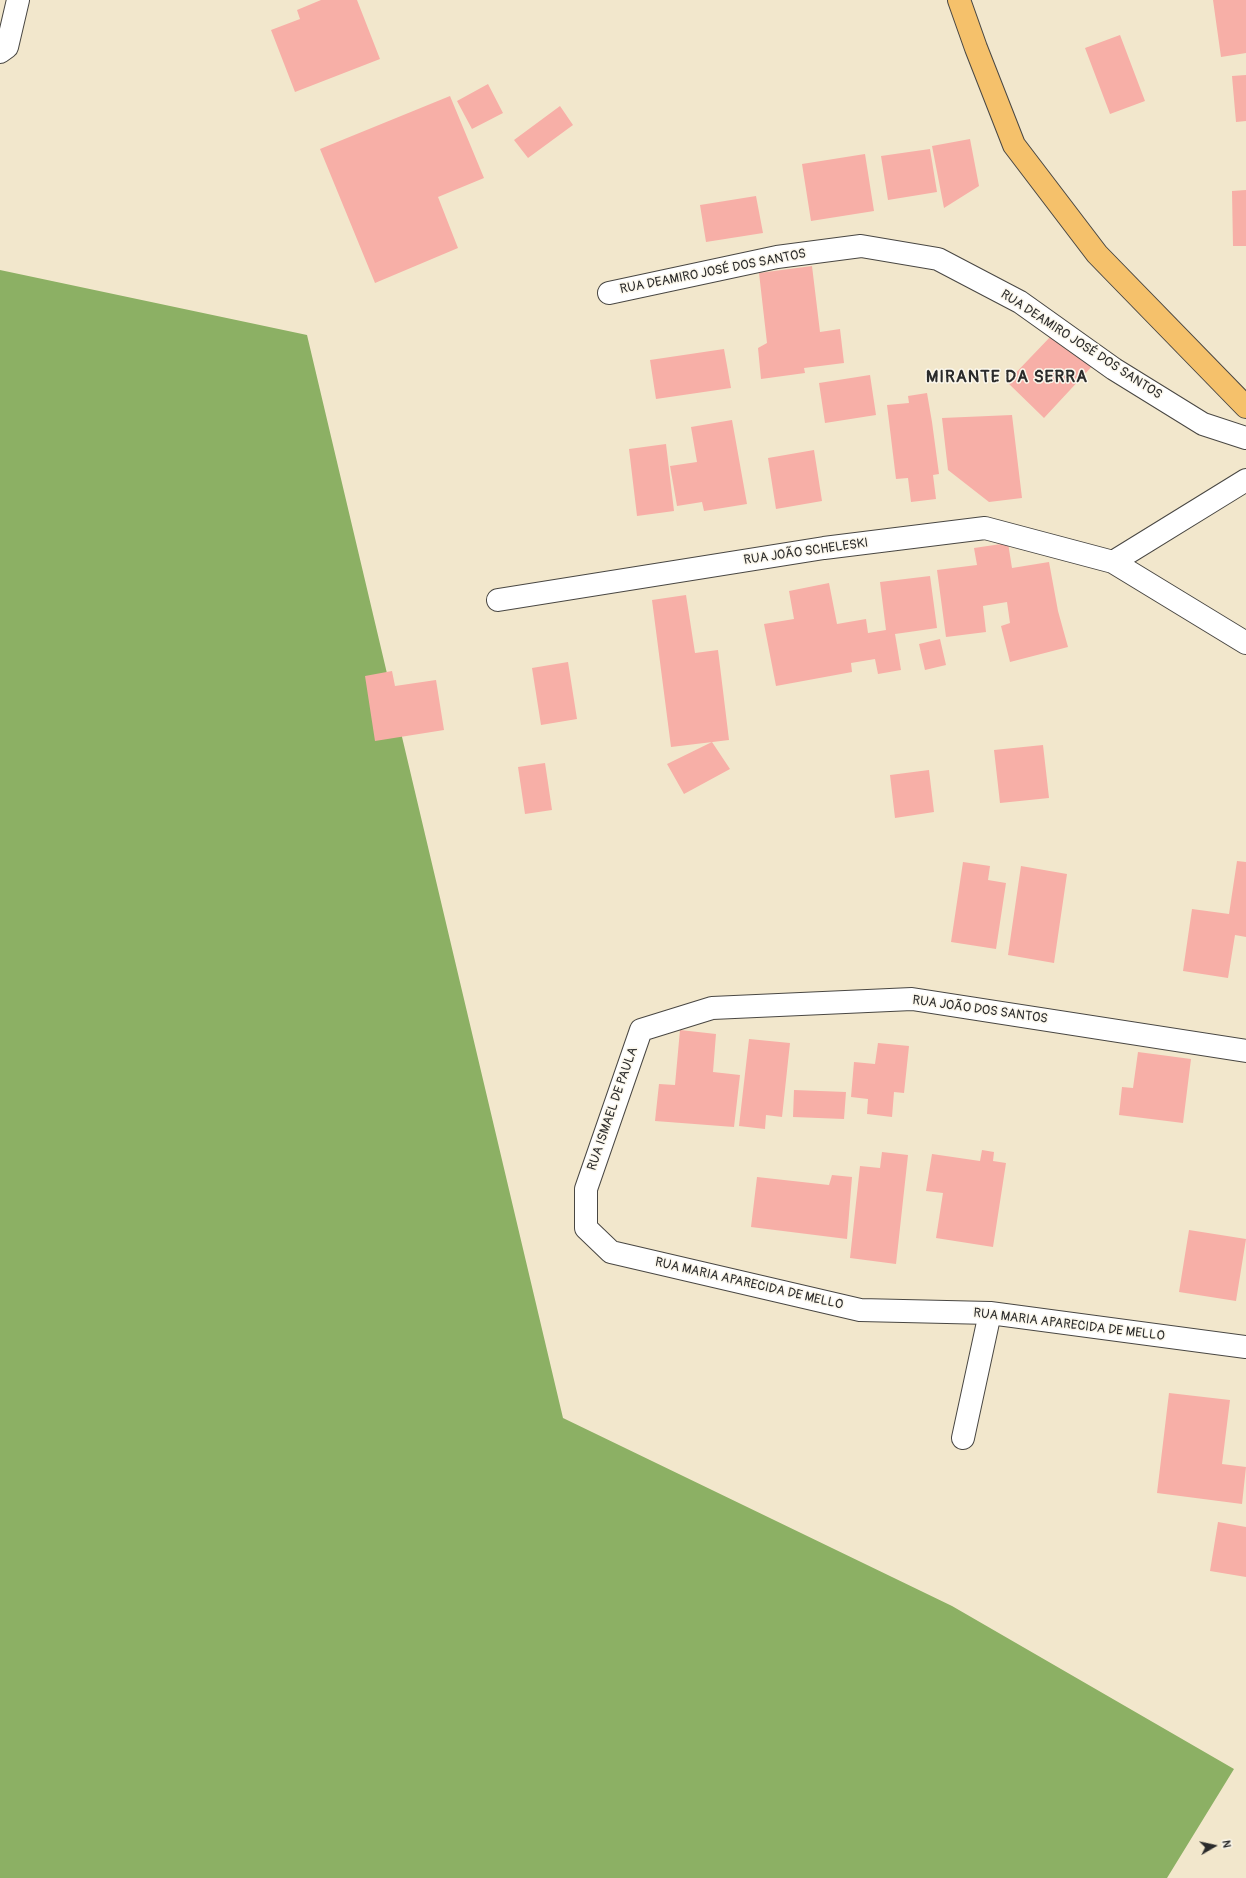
<!DOCTYPE html>
<html>
<head>
<meta charset="utf-8">
<style>
	body { margin:0 }
	#map { position:relative; width:1246px; height:1878px; overflow:hidden; background:#f2e7cc; font-family:Pangolin,sans-serif }
	canvas { display:block }
	.north { position:absolute; left:1194px; top:1826px; width:40px; height:40px; -webkit-text-stroke:3px #fbf7ec; paint-order:stroke; rotate:81deg; font-size:11px; font-weight:700; line-height:16px; text-align:center; color:#2b2b2b }
	.north::after { content:''; display:block; margin:auto; width:14px; height:18px; background:#2b2b2b; clip-path:polygon(50% 0,100% 100%,50% 72%,0 100%) }
</style>
</head>
<body>
<div id="map">
<canvas width="1246" height="1878"></canvas>
<div class="north">N</div>
</div>
<script>
const g = document.querySelector('canvas').getContext('2d');
g.lineJoin = 'round';
function paint(path, color) { g.fillStyle = color; g.fill(path, 'evenodd'); }
const poly = rows => new Path2D(rows.map(r => 'M' + r).join(''));
function trace(path, color, width, dash) { g.strokeStyle = color; g.lineWidth = width; g.lineCap = dash ? 'butt' : 'round'; g.setLineDash(dash || []); g.stroke(path); }
function write(font, color, halo, rows, align = 'center') {
  g.font = font + ' Pangolin,sans-serif'; g.lineWidth = 3; g.setLineDash([]); g.textBaseline = 'middle'; g.strokeStyle = halo; g.fillStyle = color; for (const [text, x, y, turn = 0] of rows) {
    g.save(); g.translate(x, y); g.rotate((+turn || 0) * Math.PI / 180); g.textAlign = isNaN(turn) ? turn : align; if (halo) g.strokeText(text, 0, 0); g.fillText(text, 0, 0); g.restore();
  }
}
const forest = poly([
	[0,270,307,335,563,1418,952,1606,1234,1769,1167,1878,0,1878]
]);
const building = poly([
	[321,0,357,0,380,59,295,92,271,30,300,19,297,10],
	[1213,0,1246,0,1246,53,1221,57],
	[1120,35,1145,101,1110,114,1085,48],
	[1246,75,1246,121,1236,122,1232,76],
	[488,84,503,113,472,129,457,101],
	[450,96,484,178,438,197,458,248,375,283,320,149],
	[560,106,573,125,528,158,514,140],
	[970,139,979,186,944,208,932,146],
	[930,149,937,192,888,200,881,156],
	[865,154,874,211,811,221,802,164],
	[1246,190,1246,246,1233,246,1232,191],
	[756,196,763,233,706,242,700,205],
	[812,266,820,332,840,329,844,363,804,368,805,373,761,379,758,348,767,343,759,273],
	[1052,335,1096,362,1044,418,1007,382],
	[724,349,731,388,656,399,650,360],
	[870,375,876,415,825,423,819,383],
	[927,393,932,422,939,474,933,475,936,499,911,502,908,478,896,479,887,405,909,403,908,396],
	[1012,415,1022,498,989,502,948,470,942,418],
	[732,420,747,504,704,511,702,502,677,506,670,466,697,462,691,427],
	[666,444,674,511,637,516,629,449],
	[814,450,822,501,776,509,768,458],
	[1008,543,1012,568,1049,562,1058,611,1068,647,1010,662,1001,626,1010,623,1007,602,983,606,986,632,946,637,937,570,977,565,974,548],
	[930,576,937,628,895,634,901,670,878,674,875,659,851,663,852,672,776,686,764,624,794,619,789,591,829,583,837,624,866,619,868,633,886,630,880,582],
	[686,595,695,653,718,650,729,740,671,747,652,600],
	[940,639,946,665,925,670,919,644],
	[568,662,577,719,541,725,532,668],
	[392,671,395,686,436,680,444,730,375,741,365,676],
	[712,742,730,769,684,794,667,764],
	[1043,745,1049,798,1000,803,994,750],
	[545,763,552,810,525,814,518,767],
	[929,770,934,812,895,818,890,775],
	[1237,861,1246,862,1246,937,1235,935,1228,978,1183,971,1192,909,1229,914],
	[963,862,990,866,988,880,1006,883,996,949,951,942],
	[1021,866,1067,874,1054,963,1008,955],
	[680,1030,716,1034,713,1072,740,1075,734,1127,655,1121,659,1084,675,1085],
	[749,1039,790,1043,782,1117,766,1115,765,1129,739,1126],
	[878,1043,909,1046,904,1093,894,1092,892,1117,867,1114,868,1099,851,1097,854,1062,875,1064],
	[1138,1052,1191,1059,1183,1123,1119,1115,1122,1087,1133,1088],
	[794,1090,846,1092,844,1119,793,1117],
	[982,1150,994,1152,993,1161,1006,1163,993,1247,936,1238,943,1193,926,1191,932,1154,980,1161],
	[882,1152,908,1155,896,1264,850,1258,860,1166,880,1168],
	[832,1175,852,1177,847,1239,751,1227,757,1177,829,1185],
	[1189,1230,1246,1239,1236,1301,1179,1292],
	[1169,1393,1230,1400,1222,1464,1246,1467,1242,1504,1157,1493],
	[1218,1522,1246,1527,1246,1577,1210,1571]
]);
const minor = poly([
	[0,52,7,47,18,0],
	[609,293,777,257,861,246,938,259,1020,302,1114,369,1203,424,1246,438],
	[1113,562,1246,480],
	[498,600,824,548,985,528,1113,562,1246,643],
	[1246,1051,912,999,712,1008,641,1030,586,1189,586,1228,611,1252,860,1310,990,1313,1246,1347],
	[963,1438,990,1313]
]);
const primary = poly([
	[959,0,976,48,1014,145,1097,254,1246,407]
]);
const streetNames = [
	["RUA DEAMIRO JOSÉ DOS SANTOS",713,272,-11],
	["RUA DEAMIRO JOSÉ DOS SANTOS",1081,345,33],
	["RUA JOÃO SCHELESKI",806,552,-8],
	["RUA JOÃO DOS SANTOS",980,1010,8],
	["RUA ISMAEL DE PAULA",613,1109,-71],
	["RUA MARIA APARECIDA DE MELLO",749,1284,13],
	["RUA MARIA APARECIDA DE MELLO",1069,1325,7]
];
const districtNames = [
	["MIRANTE DA SERRA",1007,378]
];
paint(forest, '#8cb064');
paint(building, '#f7afa7');
trace(minor, '#494743', 24);
trace(primary, '#494743', 24);
trace(minor, '#fff', 22);
trace(primary, '#f5c16b', 22);
write('13px', '#2b2b2b', '#fbf7ec', streetNames);
g.letterSpacing = '1px';
write('bold 17px', '#2b2b2b', '#fbf7ec', districtNames);
g.letterSpacing = '0px';
</script>
</body>
</html>
